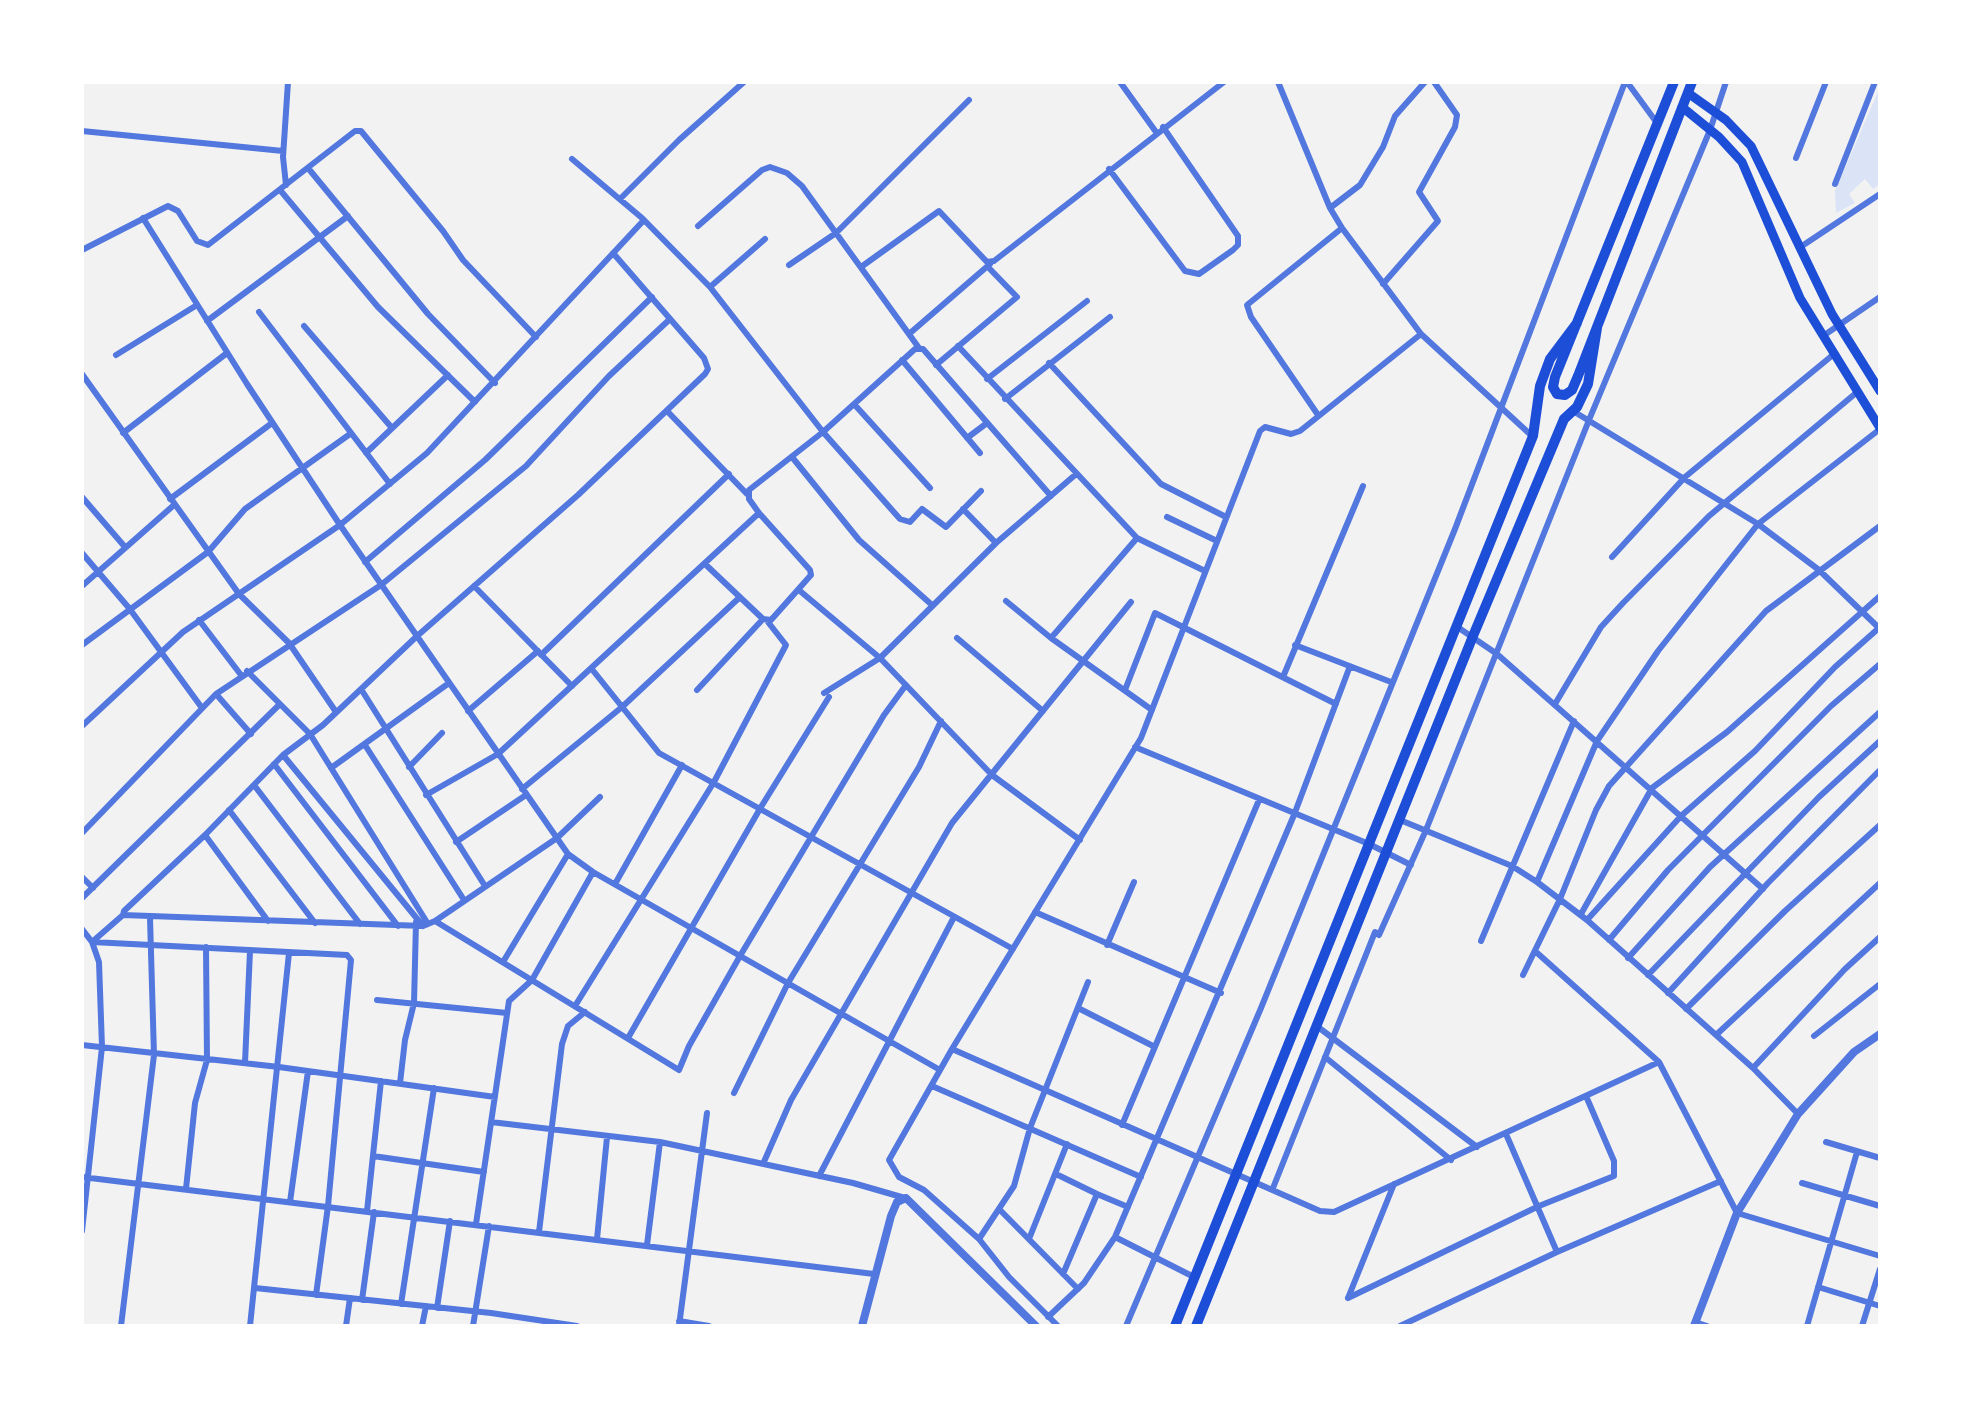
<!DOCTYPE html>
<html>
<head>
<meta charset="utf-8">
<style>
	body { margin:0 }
	#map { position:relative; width:1962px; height:1408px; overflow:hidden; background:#f2f2f2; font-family:Cabin,sans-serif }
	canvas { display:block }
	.frame { position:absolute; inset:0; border:84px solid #fff; pointer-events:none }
</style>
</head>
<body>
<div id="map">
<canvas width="1962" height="1408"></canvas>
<div class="frame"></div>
</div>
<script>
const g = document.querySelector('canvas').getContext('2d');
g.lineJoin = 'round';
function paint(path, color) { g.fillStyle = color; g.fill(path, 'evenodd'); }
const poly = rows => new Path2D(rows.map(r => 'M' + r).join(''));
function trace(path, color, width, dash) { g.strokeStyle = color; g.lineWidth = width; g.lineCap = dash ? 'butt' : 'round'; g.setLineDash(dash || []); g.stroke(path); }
const green = poly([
	[1880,87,1880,184,1873,189,1865,179,1849,194,1855,203,1836,213,1835,191]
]);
const minor = poly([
	[1120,82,1156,132],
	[1278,82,1330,208,1342,228,1421,334,1532,436],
	[1627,82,1657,123],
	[82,131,283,151],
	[1796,158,1826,82],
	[572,159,642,218,710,287,823,432,900,519,910,522,922,509,946,527,981,491],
	[308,168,428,314,495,383],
	[1109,169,1185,271,1199,274,1233,250,1238,245,1238,236,1163,127],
	[1835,184,1875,82],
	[286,185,283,157,288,82],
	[280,190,378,307,475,402],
	[620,199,679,140,744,82],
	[1330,208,1360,185,1383,147,1395,116,1425,82],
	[143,218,247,384,340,525,568,854,593,872,940,1070],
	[698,226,762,170,770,167,787,173,802,186,919,348],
	[1799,248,1880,194],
	[82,250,168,206,178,211,197,241,208,245,355,131,361,131,443,231,463,260,536,337],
	[789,265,836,233,969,100],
	[861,267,939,211,987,262,994,261,1224,82],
	[1383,284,1438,221,1419,192,1455,127,1457,115,1434,82],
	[710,287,765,239],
	[259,312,390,484],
	[207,321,348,216],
	[304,326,392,428],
	[909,334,990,264],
	[1823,336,1880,297],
	[958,346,1137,538,1205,571],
	[116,355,197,305],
	[902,360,980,453],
	[1049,363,1161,484,1226,517],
	[936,365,1017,297,988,267],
	[82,374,239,594,289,643,336,712],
	[987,379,1087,301],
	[1005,399,1110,317],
	[854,404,930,488],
	[1573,411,1758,524,1819,570,1880,629],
	[668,412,747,494],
	[1318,415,1251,317,1247,305,1342,228],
	[123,433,227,353],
	[967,438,987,423],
	[366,453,448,375],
	[792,457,859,540,932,605],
	[82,497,125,547],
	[170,499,272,423],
	[963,509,996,543],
	[1167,517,1217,541],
	[82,553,129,608,202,708],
	[1612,557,1685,477,1834,354],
	[365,562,485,460,652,297],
	[705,564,763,619,771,620,811,575,810,570,759,513],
	[82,586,174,505],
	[474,586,572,686],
	[800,591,880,658,992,775,1080,840],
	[1006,601,1051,638,1152,710],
	[199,620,241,675],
	[1456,626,1497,654,1763,889],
	[957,638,1043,711],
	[1051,638,1137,538],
	[82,645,208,552,245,509,350,434],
	[1295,645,1391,682],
	[541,655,729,474],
	[591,668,659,753,1013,949],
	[247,671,310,734,428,924],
	[1283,677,1363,486],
	[361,689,485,886],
	[697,690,763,619],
	[1125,690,1155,613,1336,704],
	[824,693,880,658,996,543,1075,475],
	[216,694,251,734],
	[1555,704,1601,627,1623,603,1709,516,1856,393],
	[468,711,538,651],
	[82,726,183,632,340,525,427,453,644,220],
	[365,745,464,900],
	[1135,747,1369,844,1411,865],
	[283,755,423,926],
	[274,764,398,926],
	[409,767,442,733],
	[331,768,449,683],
	[254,785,360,924],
	[522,789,622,707,740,597],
	[426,795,498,754,759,513,749,499,749,490,823,432,915,349,923,349,1051,496],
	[600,797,557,838,435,921,423,926,123,915,124,911,205,835,283,755,323,725,416,637,578,495,705,374,708,369,704,358,613,253],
	[229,810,315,923],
	[1400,820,1512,866,1537,882,1587,920,1753,1068,1798,1114],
	[82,833,216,694,381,585,526,466,609,376,670,319],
	[205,835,268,921],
	[456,842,526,795],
	[82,877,93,888],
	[1537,882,1597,741,1658,651,1758,524,1880,429],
	[615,884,682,765],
	[82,898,280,704],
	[1035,912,1221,993],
	[1581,914,1652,788,1727,732,1880,596],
	[1587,920,1681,816,1755,751,1835,667,1880,627],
	[435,921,679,1070,689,1046,740,956,884,715,906,685],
	[82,929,92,942,99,962,102,1047,82,1231],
	[1609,940,1668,870,1831,706,1880,664],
	[1481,941,1574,721],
	[92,942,347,955,351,960,328,1206,316,1295],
	[92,942,123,915],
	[1107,945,1134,882],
	[1535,951,1659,1062,1737,1213,1880,1256],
	[1628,958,1710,867,1880,712],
	[503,962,568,854],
	[1523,975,1560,899,1596,810,1609,786,1766,611,1880,526],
	[1648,975,1819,797,1880,741],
	[1668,993,1768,883,1880,770],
	[377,1000,507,1013],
	[575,1006,714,782,786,645,768,622],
	[1078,1008,1155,1047],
	[1686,1009,1785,911,1880,825],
	[1318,1027,1477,1147],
	[1716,1035,1880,883],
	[1814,1036,1880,984],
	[628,1038,761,807,829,697],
	[82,1045,279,1067,495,1097],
	[952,1049,1320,1211,1334,1212,1659,1062],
	[1325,1057,1451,1160],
	[245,1063,250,951],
	[1753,1068,1845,969,1880,937],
	[400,1083,405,1040,414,1003,416,922],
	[932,1086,1141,1177],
	[734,1093,788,983,919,767,941,721],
	[491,1122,660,1142,853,1183,905,1198],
	[1122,1125,1259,800],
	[1506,1134,1557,1252],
	[1826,1142,1880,1158],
	[373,1156,484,1172],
	[763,1164,791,1100,952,823,1131,602],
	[1056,1174,1097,1194,1063,1274],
	[819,1176,954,917],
	[82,1177,874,1274],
	[1802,1183,1880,1206],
	[1273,1188,1375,932,1379,935,1426,830,1589,420,1710,130,1726,82],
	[186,1189,195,1103,207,1060,206,947],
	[1097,1194,1128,1207],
	[290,1202,308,1071],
	[367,1211,381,1081],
	[1001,1211,1078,1289],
	[476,1224,509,1001,532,980,593,872],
	[539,1232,562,1044,568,1026,585,1012],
	[1115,1237,1194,1277],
	[597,1239,607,1137],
	[979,1239,1014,1186,1030,1128,1088,982],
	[1029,1239,1067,1144],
	[647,1245,660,1142],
	[1818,1287,1880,1306],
	[255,1288,491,1313,577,1326],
	[1348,1298,1539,1206,1614,1176,1614,1161,1586,1096],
	[1348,1298,1394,1184],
	[362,1300,374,1212],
	[401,1304,434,1088],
	[437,1308,450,1221],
	[1048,1317,1084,1283,1115,1237,1294,815,1350,666],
	[679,1321,709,1326],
	[1695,1322,1707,1326],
	[121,1326,154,1055,150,918],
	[250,1326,289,953],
	[346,1326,350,1298],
	[422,1326,426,1306],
	[473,1326,489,1226],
	[679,1326,707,1113],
	[1058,1326,1009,1277,979,1239,924,1190,899,1177,889,1160,952,1049,1141,738,1260,431,1265,427,1291,434,1300,431,1421,334],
	[1126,1326,1261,1008,1455,529,1625,82],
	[1400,1326,1557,1252,1721,1181],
	[1807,1326,1857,1152],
	[1862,1326,1880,1269]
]);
const tertiary = poly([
	[862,1326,891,1216,897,1202,906,1198,1036,1326],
	[1694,1326,1737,1213,1798,1114,1854,1052,1880,1034]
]);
const secondary = poly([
	[1688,93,1726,120,1751,146,1832,314,1880,391],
	[1682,107,1719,137,1742,162,1800,298,1880,428]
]);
const trunk = poly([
	[1674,82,1555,377,1553,387,1557,394,1565,395,1572,390,1578,376,1692,82],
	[1175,1326,1533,436,1540,386,1550,359,1577,323],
	[1196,1326,1473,636,1564,419,1577,407,1588,384,1597,328]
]);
paint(green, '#dbe4f7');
trace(minor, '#5277de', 6);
trace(tertiary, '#5277de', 8);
trace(secondary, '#1d4ed8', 9);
trace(trunk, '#1d4ed8', 10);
</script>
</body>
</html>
